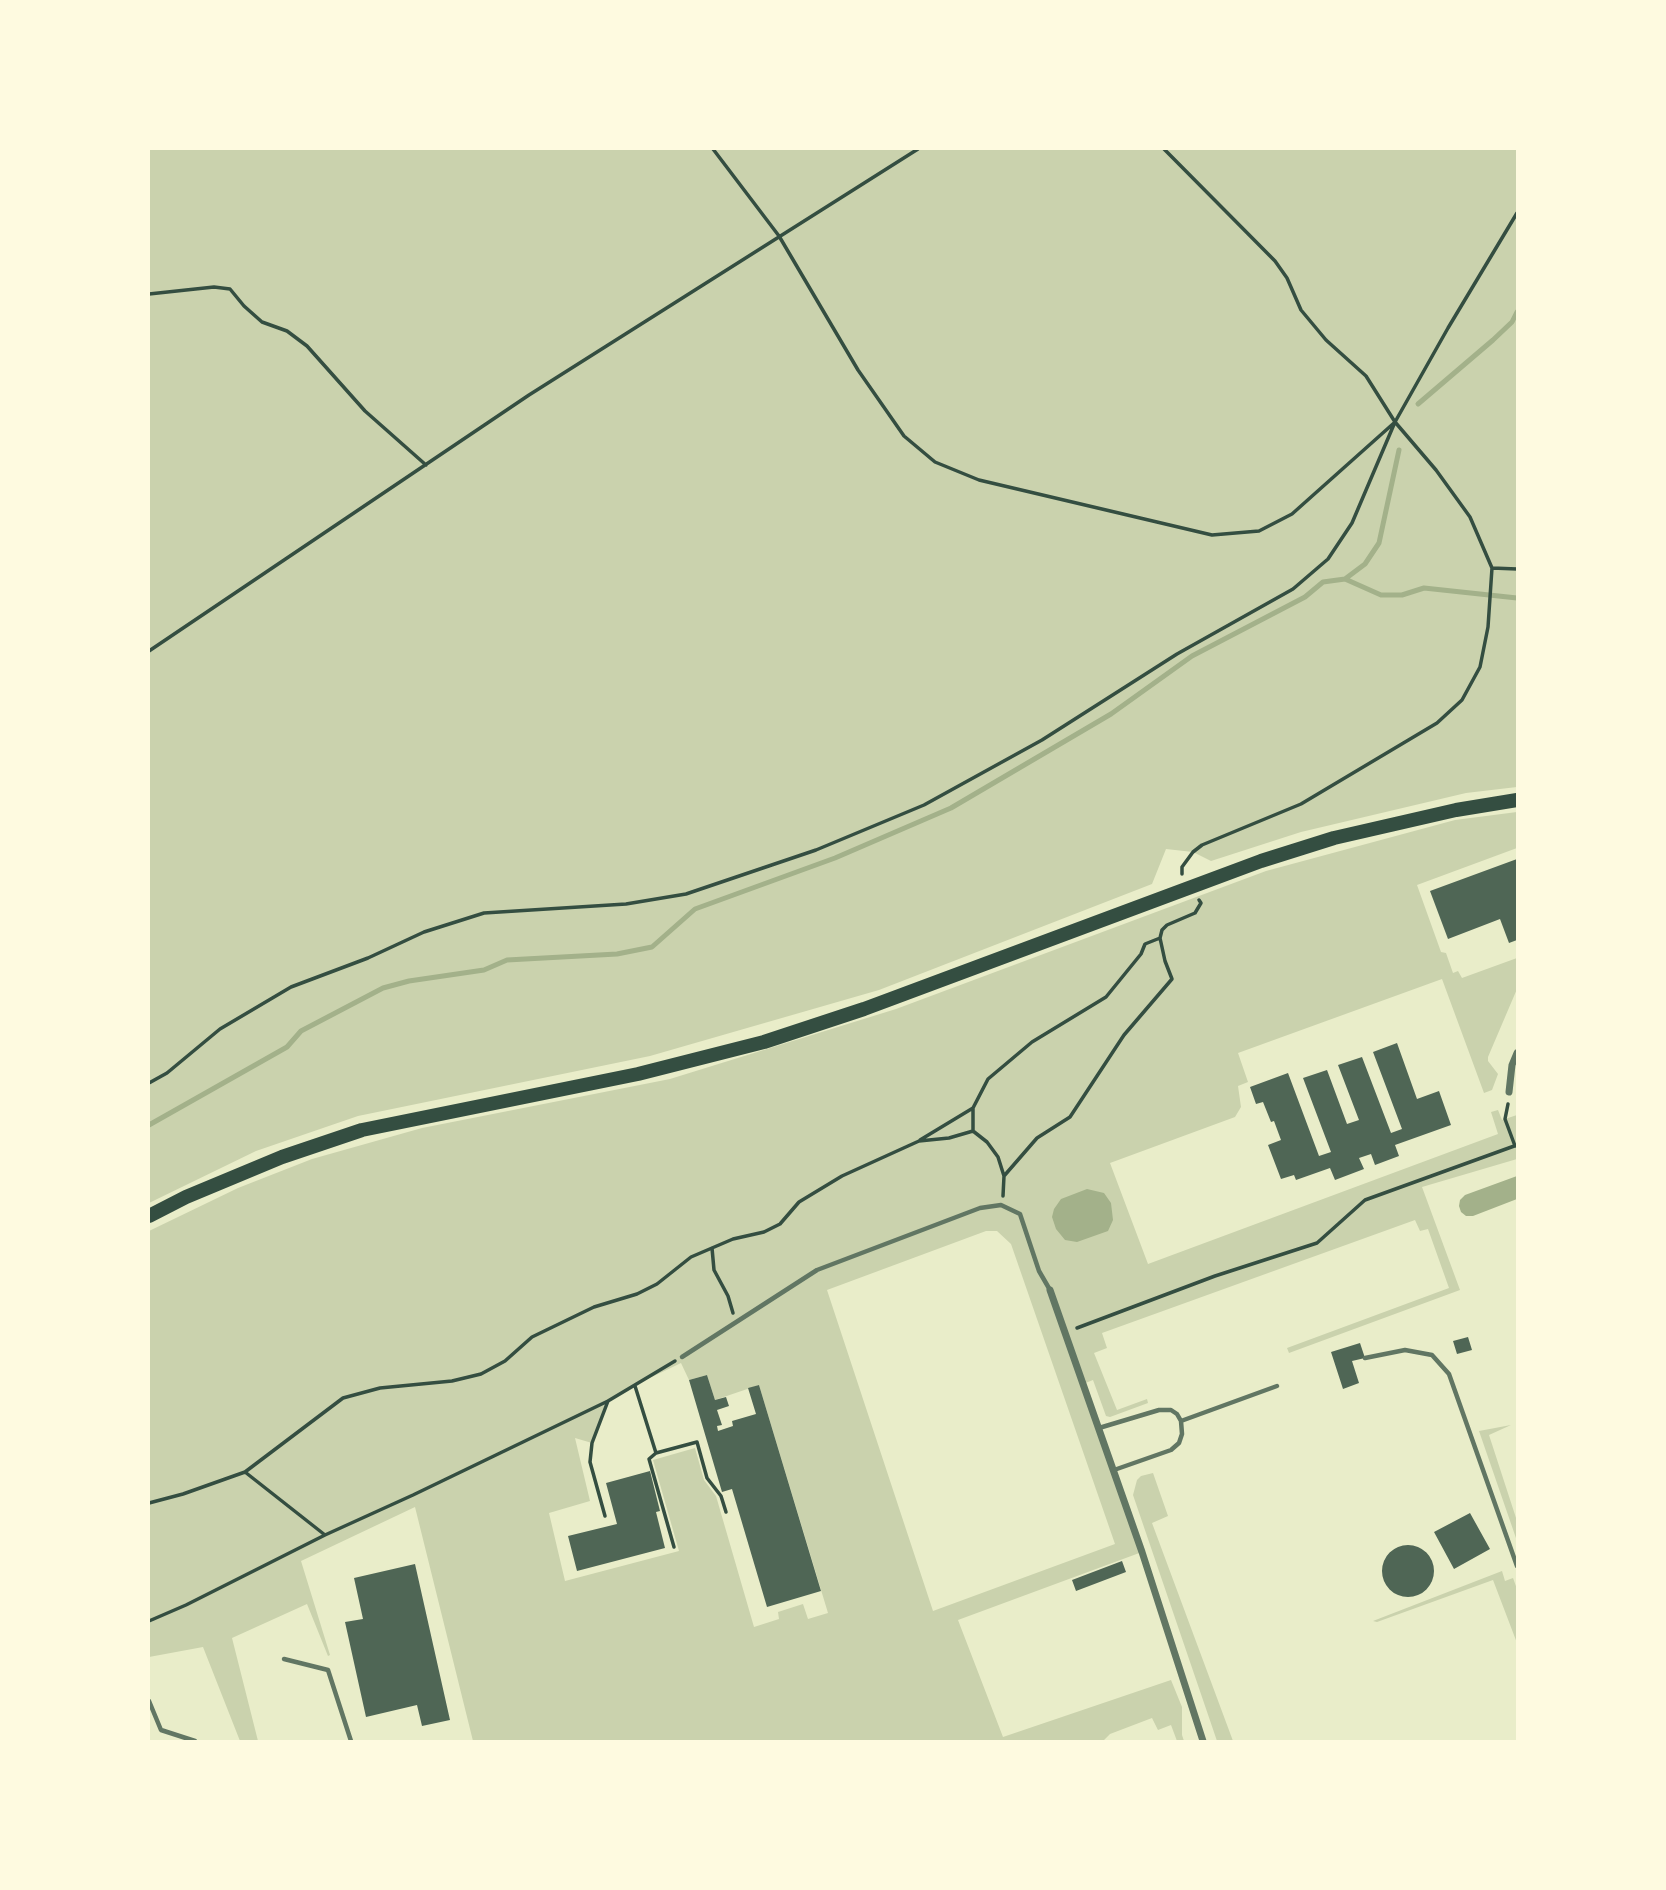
<!DOCTYPE html>
<html>
<head>
<meta charset="utf-8">
<style>
	body { margin:0 }
	#map { position:relative; width:1666px; height:1890px; overflow:hidden; background:#e9edc9; font-family:"Roboto Condensed",sans-serif }
	canvas { display:block }
	.frame { position:absolute; inset:0; border:150px solid #fefae0; pointer-events:none }
</style>
</head>
<body>
<div id="map">
<canvas width="1666" height="1890"></canvas>
<div class="frame"></div>
</div>
<script>
const g = document.querySelector('canvas').getContext('2d');
g.lineJoin = 'round';
function paint(path, color) { g.fillStyle = color; g.fill(path, 'evenodd'); }
const poly = rows => new Path2D(rows.map(r => 'M' + r).join(''));
function trace(path, color, width, dash) { g.strokeStyle = color; g.lineWidth = width; g.lineCap = dash ? 'butt' : 'round'; g.setLineDash(dash || []); g.stroke(path); }
const green = poly([
	[149,149,1517,149,1517,787,1466,793,1301,832,1211,861,1193,852,1166,849,1152,884,879,990,650,1056,358,1116,256,1151,149,1203],
	[1517,812,1517,848,1417,885,1441,952,1446,953,1453,973,1458,971,1462,978,1517,958,1517,989,1488,1057,1488,1061,1498,1074,1492,1090,1484,1093,1442,979,1238,1053,1248,1082,1238,1086,1241,1107,1235,1117,1110,1163,1148,1264,1498,1134,1491,1112,1498,1110,1502,1120,1517,1115,1517,1159,1422,1187,1460,1290,1289,1353,1287,1348,1449,1288,1428,1229,1420,1231,1415,1220,1102,1333,1107,1348,1094,1353,1117,1410,1147,1399,1148,1403,1110,1417,1106,1416,1093,1380,1083,1384,1142,1552,958,1620,1003,1737,1171,1680,1182,1707,1182,1735,1184,1741,1177,1741,1171,1725,1158,1730,1152,1718,1110,1734,1103,1741,473,1741,415,1507,301,1561,330,1655,328,1656,307,1604,232,1638,258,1741,240,1741,203,1647,149,1657,149,1231,238,1188,312,1159,422,1128,670,1079,896,1009,1266,871,1455,820],
	[986,1231,997,1231,1011,1244,1115,1544,933,1611,827,1290],
	[681,1363,689,1380,707,1375,715,1400,759,1385,828,1613,808,1619,803,1604,778,1612,779,1619,754,1627,716,1496,704,1480,695,1448,653,1460,679,1551,565,1581,549,1513,590,1501,575,1438,592,1443,608,1401,635,1385],
	[1511,1425,1489,1435,1517,1521,1517,1541,1479,1431],
	[1153,1473,1168,1516,1152,1523,1233,1741,1217,1741,1133,1495,1137,1480,1141,1476],
	[1502,1571,1505,1581,1513,1578,1517,1589,1517,1643,1493,1580,1377,1622,1373,1621]
]);
const water = poly([
	[1517,1176,1517,1199,1473,1216,1466,1216,1461,1212,1459,1206,1460,1200,1465,1195],
	[1087,1189,1104,1193,1111,1203,1113,1220,1108,1231,1077,1242,1065,1240,1056,1229,1052,1217,1054,1209,1061,1199]
]);
const stream = poly([
	[1418,404,1493,340,1512,322,1517,312],
	[1345,579,1381,595,1402,595,1424,588,1517,598],
	[149,1125,287,1047,301,1031,383,988,409,981,484,970,507,960,617,954,652,947,695,909,835,858,951,808,1111,714,1192,656,1305,597,1323,582,1345,579,1365,564,1379,543,1399,450]
]);
const building = poly([
	[1517,859,1517,940,1509,943,1500,919,1448,939,1430,891],
	[1397,1043,1417,1099,1439,1091,1451,1125,1395,1145,1399,1156,1375,1165,1371,1154,1359,1158,1364,1169,1335,1180,1330,1168,1296,1180,1294,1175,1281,1179,1268,1145,1281,1140,1274,1121,1271,1122,1263,1102,1256,1104,1250,1087,1288,1073,1319,1156,1331,1152,1303,1078,1327,1070,1347,1124,1359,1120,1338,1065,1362,1057,1391,1133,1402,1129,1373,1052],
	[1468,1337,1472,1350,1457,1354,1453,1341],
	[1360,1343,1365,1358,1352,1361,1359,1383,1343,1389,1331,1352],
	[707,1375,715,1400,726,1397,729,1406,717,1410,722,1425,717,1426,718,1431,733,1426,732,1421,756,1414,748,1388,759,1385,821,1591,767,1607,732,1489,722,1492,689,1380],
	[650,1471,660,1511,656,1512,665,1548,577,1571,568,1536,617,1524,606,1483],
	[1470,1513,1490,1549,1454,1569,1434,1532],
	'1382 1571a26 26 0 1 1 52 0a26 26 0 1 1-52 0Z',
	[1122,1561,1126,1572,1076,1591,1072,1580],
	[415,1564,450,1720,422,1726,417,1705,366,1717,345,1622,363,1619,354,1578]
]);
const path = poly([
	[713,149,779,236,858,370,904,436,935,462,979,480,1212,535,1259,531,1292,514,1394,423],
	[1164,149,1275,261,1287,278,1301,310,1326,340,1366,376,1395,422,1436,470,1470,517,1492,568,1517,569],
	[149,294,214,287,230,289,244,306,262,322,287,331,307,346,365,411,426,465],
	[149,651,529,395,918,149],
	[1182,874,1182,867,1193,852,1202,845,1301,804,1437,723,1462,700,1480,667,1488,627,1492,568],
	[149,1083,167,1073,220,1029,291,987,368,958,424,932,484,913,626,904,686,894,816,850,924,805,1042,740,1177,654,1293,589,1328,559,1352,523,1395,422,1448,328,1517,213],
	[1508,1104,1505,1119,1515,1146],
	[973,1131,987,1142,998,1157,1004,1176,1003,1196],
	[920,1140,973,1108],
	[1004,1176,1037,1138,1070,1117,1124,1035,1172,979,1165,961,1160,938],
	[712,1248,714,1270,728,1296,733,1313],
	[1077,1328,1215,1276,1317,1243,1365,1200,1517,1145],
	[635,1386,656,1453,697,1442,707,1478,721,1496,726,1512],
	[656,1453,649,1459,674,1547],
	[245,1472,325,1535],
	[149,1503,183,1494,245,1472,343,1398,380,1388,452,1381,481,1374,505,1361,532,1337,594,1307,637,1294,657,1284,691,1257,733,1239,764,1232,780,1224,799,1202,842,1176,919,1141,949,1138,973,1131,973,1108,988,1079,1032,1042,1106,997,1141,954,1145,944,1160,938,1162,930,1167,925,1195,913,1201,903,1199,900],
	[605,1516,590,1462,592,1443,608,1401,675,1361],
	[149,1621,186,1605,325,1535,413,1495,608,1401]
]);
const service = poly([
	[682,1357,817,1270,980,1208,1001,1205,1020,1214,1039,1271,1050,1290],
	[1365,1358,1405,1350,1432,1355,1449,1374,1517,1566],
	[1181,1421,1277,1386],
	[1099,1428,1159,1410,1171,1410,1177,1414,1181,1421,1182,1434,1179,1443,1171,1450,1114,1470],
	[284,1659,328,1670,351,1741],
	[149,1701,161,1730,195,1741]
]);
const minor = poly([
	[1509,1092,1512,1065,1517,1053],
	[1050,1290,1142,1552,1203,1741]
]);
const primary = poly([
	[149,1216,186,1197,282,1157,362,1130,638,1074,764,1042,864,1009,1261,861,1334,838,1456,810,1517,800]
]);
paint(green, '#cad2ad');
paint(water, '#a3b18a');
trace(stream, '#a3b18a', 5);
paint(building, '#4f6655');
trace(path, '#344e41', 3.5);
trace(service, '#617663', 4.5);
trace(minor, '#617663', 7);
trace(primary, '#344e41', 14);
</script>
</body>
</html>
